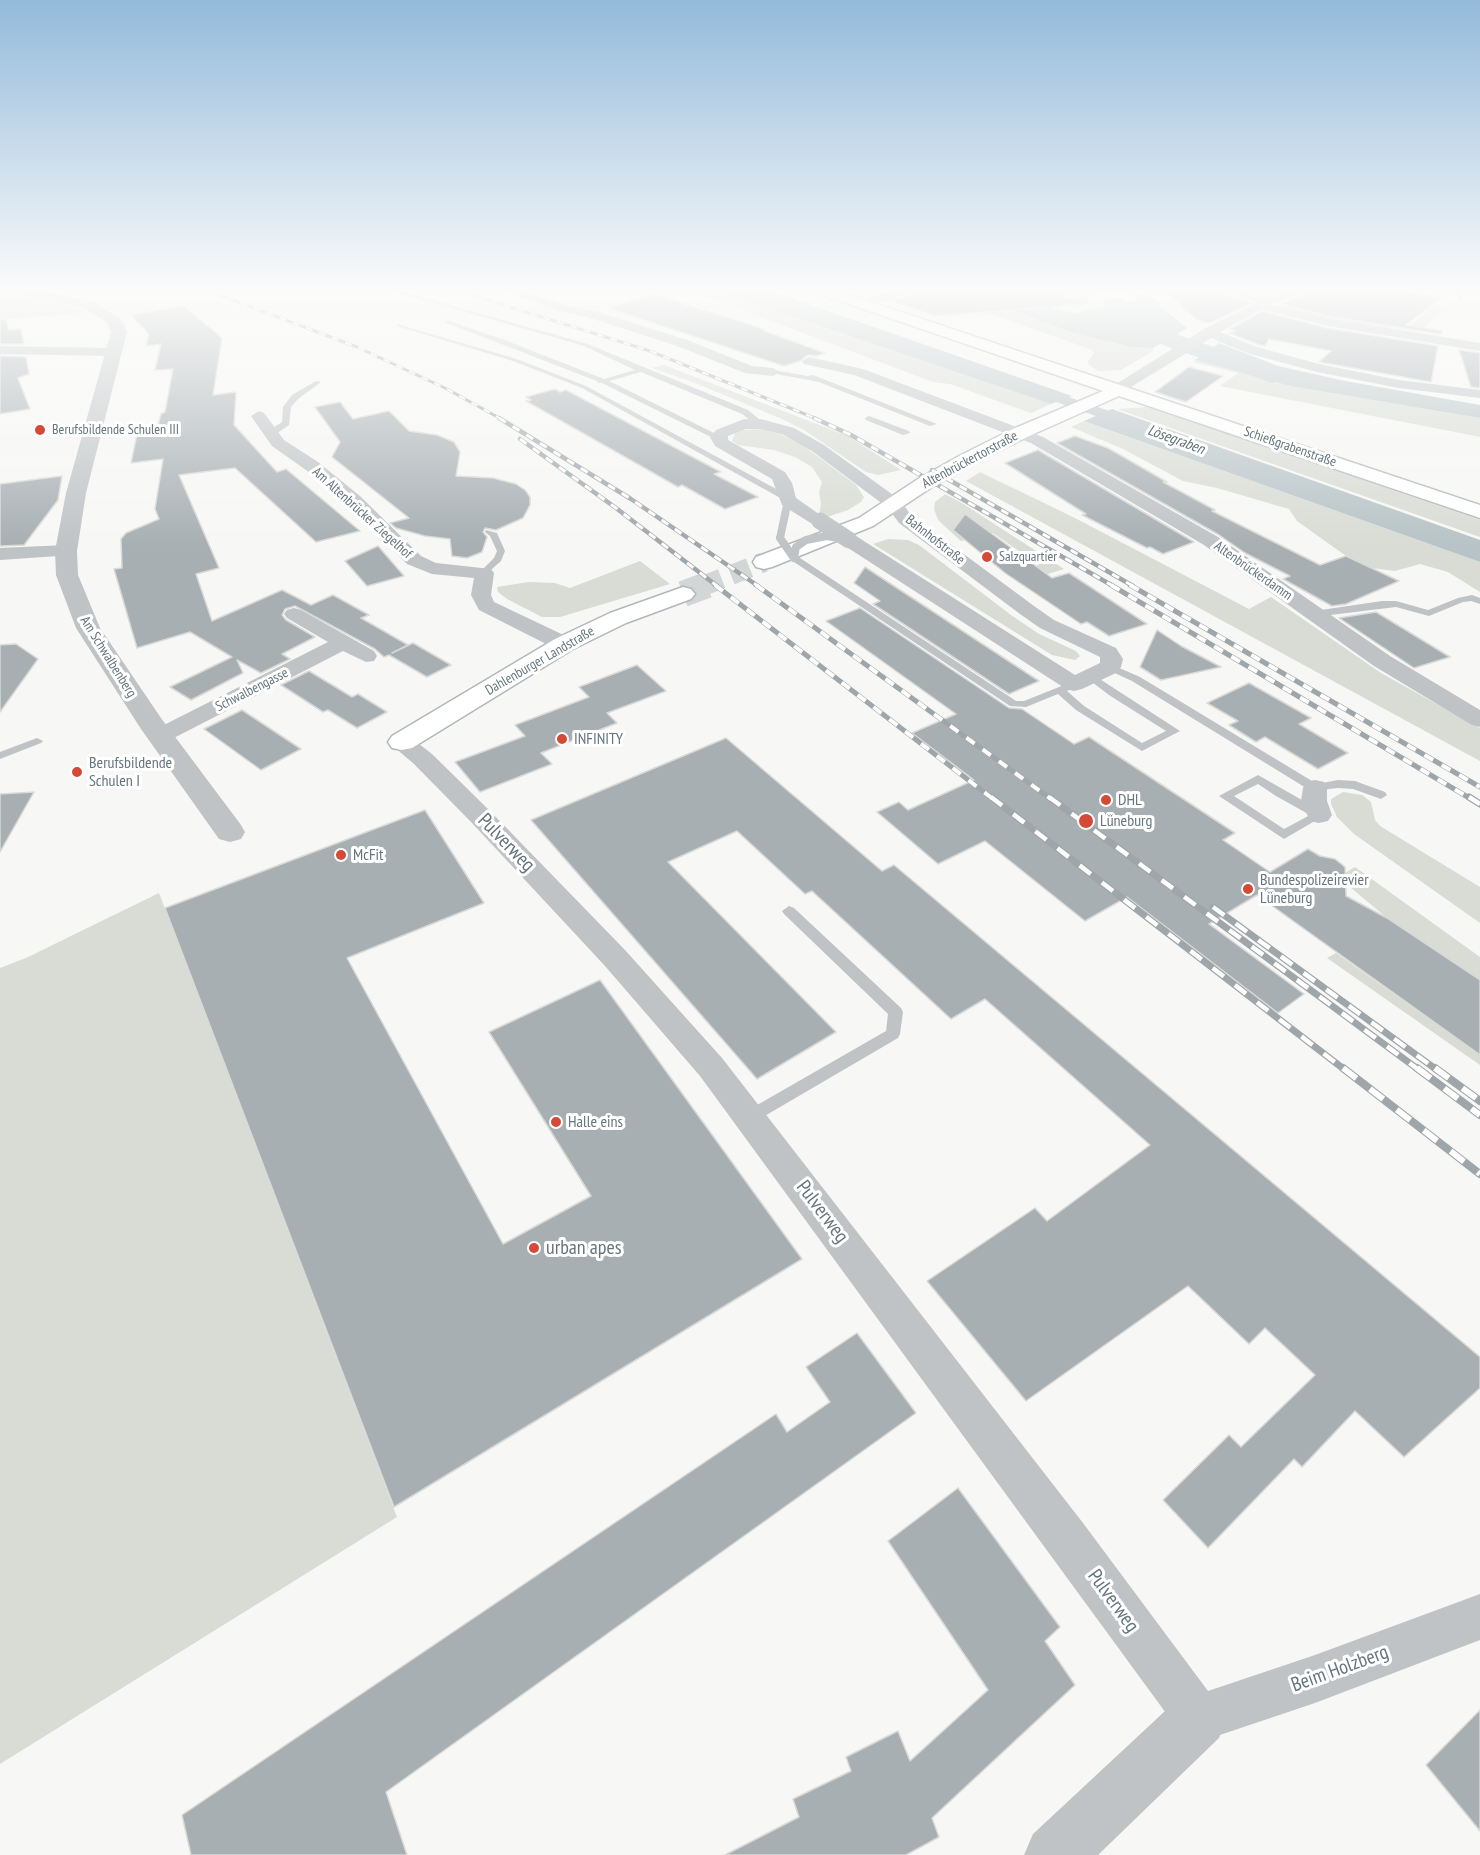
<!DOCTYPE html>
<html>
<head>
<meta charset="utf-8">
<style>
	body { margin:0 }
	canvas { display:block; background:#f7f7f5 }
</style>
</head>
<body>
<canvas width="1480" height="1855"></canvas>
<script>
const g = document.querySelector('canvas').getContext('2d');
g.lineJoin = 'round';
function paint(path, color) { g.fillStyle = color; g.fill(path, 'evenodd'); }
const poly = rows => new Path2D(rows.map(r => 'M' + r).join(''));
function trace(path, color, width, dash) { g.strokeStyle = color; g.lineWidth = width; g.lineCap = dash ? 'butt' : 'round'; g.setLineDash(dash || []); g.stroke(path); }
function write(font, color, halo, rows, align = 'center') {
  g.font = font + ' "PT Sans Narrow",sans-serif'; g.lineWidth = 6; g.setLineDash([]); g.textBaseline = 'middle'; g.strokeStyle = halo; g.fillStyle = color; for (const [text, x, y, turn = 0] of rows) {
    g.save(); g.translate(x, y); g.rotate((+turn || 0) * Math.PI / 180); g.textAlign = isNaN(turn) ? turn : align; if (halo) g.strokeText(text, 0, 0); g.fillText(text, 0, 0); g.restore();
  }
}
const green = poly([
	[1373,288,1365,293,1351,318,1353,321,1408,328,1434,305,1444,307,1422,330,1414,331,1319,317,1281,307,1295,299,1345,289],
	[715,290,1051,404,1031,413,950,384,933,382,702,295],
	[0,295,26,296,57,302,85,312,0,320],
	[971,307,1002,307,1076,334,1132,347,1153,348,1153,351,1121,370,1098,371,1089,365,1088,361,1094,353,1092,350],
	[1195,360,1290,386,1480,418,1480,437,1220,386,1238,373,1193,362],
	[664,365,848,436,901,470,878,475,866,472,804,430,782,419,695,383,652,368],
	[1148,407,1480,520,1480,537,1117,409],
	[1084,421,1480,562,1480,592,1448,572,1420,564,1395,571,1371,568,1346,556,1297,521,1289,509,1217,488,1183,481,1123,449,1071,427],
	[764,429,776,432,801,444,856,485,864,497,861,502,848,510,827,517,819,514,821,504,819,492,822,482,812,467,795,457,774,450,738,445,732,441,735,433,745,430],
	[980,472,1073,517,1249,609,1271,597,1381,673,1480,728,1480,761,966,481],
	[945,494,962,503,1064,569,1019,583,1008,575,1039,565,993,533,961,541,938,520,934,509,935,502],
	[888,539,908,540,919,545,1011,615,1039,634,1076,651,1080,656,1075,660,1052,655,873,544],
	[640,561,670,584,560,617,542,617,507,599,498,592,497,587,529,582,555,583,570,588],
	[1343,792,1362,795,1371,802,1375,820,1380,826,1480,887,1480,923,1354,834,1337,817,1331,804,1331,799],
	[1355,867,1480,957,1480,980,1387,918,1338,877],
	[159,893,397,1517,0,1764,0,968,26,958],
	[1336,953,1480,1055,1480,1065,1327,958]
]);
const water = poly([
	[708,288,762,288,1072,396,1051,404],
	[1018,288,1071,288,1061,289,1035,304,1074,313,1136,301,1134,299,1139,298,1135,294,1136,293,1160,302,1160,306,1187,328,1153,348,1132,347,1076,334,1002,307,1006,290],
	[1219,343,1278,366,1345,381,1480,405,1480,418,1290,386,1195,360],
	[1112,409,1480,540,1480,562,1084,421]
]);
const canal = poly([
	[1027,383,1145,423,1147,426,1139,431,1133,429,1022,390,1020,387,1022,384,1027,383]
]);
const river = poly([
	[1114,297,1122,299,1179,335,1281,370,1285,375,1281,380,1272,383,1163,345,1106,309,1103,304,1106,299,1114,297]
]);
const building = poly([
	[936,288,1088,288,1061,292,1059,294,1064,298,1088,296,1088,304,935,316,891,301,936,288],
	[1185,288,1215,288,1218,293,1252,303,1210,323,1197,320,1165,291,1183,290,1185,288],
	[1242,288,1289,288,1268,295,1242,288],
	[1310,288,1381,288,1441,298,1406,325,1442,331,1441,334,1328,316,1280,304,1307,294,1310,288],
	[653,294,764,329,762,330,825,353,816,356,808,355,800,361,784,366,608,308,653,294],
	[184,306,222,338,213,395,236,392,234,425,277,472,286,469,360,531,316,542,235,468,179,475,219,568,196,574,212,621,282,590,311,605,333,595,369,615,361,618,408,645,392,653,413,643,451,665,427,677,389,655,384,657,375,649,295,606,285,609,282,615,286,620,315,637,282,654,290,659,261,673,237,660,243,673,191,700,170,687,232,657,190,632,137,648,114,569,122,568,121,539,126,533,159,519,155,509,163,459,131,463,137,434,157,429,161,414,165,412,173,369,155,370,161,344,146,346,149,334,131,315,184,306],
	[1262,311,1327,328,1438,346,1431,382,1319,362,1331,351,1269,339,1265,346,1257,344,1229,333,1236,331,1230,329,1262,311],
	[6,319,9,330,21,329,24,344,0,344,0,320,6,319],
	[1459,350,1480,353,1480,388,1471,387,1459,350],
	[0,356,26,357,29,374,18,378,30,409,0,414,0,356],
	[1189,367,1223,376,1186,402,1155,392,1189,367],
	[555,389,560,392,566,390,721,472,714,474,758,497,725,509,682,485,678,487,526,401,531,400,526,397,555,389],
	[340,402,353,419,389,411,409,431,437,435,454,442,460,452,456,476,493,478,516,484,525,490,530,497,530,505,523,518,496,530,485,528,483,532,487,537,482,552,467,558,452,556,450,539,425,536,396,528,390,523,409,518,332,457,340,442,315,407,340,402],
	[1075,436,1108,448,1167,482,1163,482,1215,510,1212,511,1320,565,1346,556,1399,581,1346,604,1332,606,1283,579,1290,576,1245,553,1219,535,1057,443,1075,436],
	[1038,450,1194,542,1163,554,1150,547,1147,548,1082,515,1086,514,1005,463,1038,450],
	[62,476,58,500,24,545,0,546,0,484,62,476],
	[965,514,1052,578,1069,573,1147,624,1109,636,1087,622,1081,624,1005,573,953,530,965,514],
	[378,546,404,576,367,586,345,561,378,546],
	[865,567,1039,681,1009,694,873,604,880,601,854,583,865,567],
	[860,608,1009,708,1022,709,1074,744,1089,737,1235,833,1223,840,1270,872,1308,849,1320,856,1335,859,1345,867,1346,896,1387,918,1480,980,1480,1055,1257,895,1209,924,1304,994,1278,1013,1127,897,1085,921,985,841,938,864,877,812,899,802,908,810,974,780,912,733,956,714,826,621,860,608],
	[1376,612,1450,657,1414,668,1339,618,1376,612],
	[1157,630,1181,646,1221,667,1161,680,1140,667,1157,630],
	[16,644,38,659,0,712,0,645,16,644],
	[637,665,666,691,607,713,617,723,541,753,552,764,480,792,455,762,525,736,515,725,589,697,579,687,637,665],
	[309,671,352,697,358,694,387,712,357,728,328,710,323,712,281,685,309,671],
	[1249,683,1311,718,1299,724,1348,753,1318,769,1265,737,1256,742,1229,725,1238,721,1207,703,1249,683],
	[242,710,301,749,261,770,204,729,242,710],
	[726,738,882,871,894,865,1480,1357,1480,1388,1404,1457,1355,1411,1302,1467,1294,1459,1208,1548,1163,1500,1229,1435,1241,1447,1315,1375,1265,1328,1249,1344,1188,1286,1026,1401,927,1281,1035,1208,1047,1221,1150,1145,985,999,951,1019,812,891,805,894,737,831,668,862,836,1032,757,1079,531,820,726,738],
	[34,792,0,852,0,794,34,792],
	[425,810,484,903,347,958,503,1244,591,1196,489,1032,600,980,802,1259,394,1507,165,908,425,810],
	[857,1333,916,1413,386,1792,407,1855,191,1855,182,1815,776,1414,787,1432,830,1402,806,1367,857,1333],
	[958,1488,1060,1627,1045,1641,1075,1685,932,1818,939,1837,906,1855,725,1855,799,1817,793,1799,851,1771,846,1757,898,1731,910,1761,988,1690,888,1541,958,1488],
	[1480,1710,1480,1831,1426,1765,1480,1710]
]);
const secondaryTunnelFar1 = poly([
	[703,586,764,562]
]);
const secondaryTunnel = poly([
	[683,594,707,585]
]);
const service = poly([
	[382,288,390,288,588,344,748,410,765,424,758,426,742,414,641,372,609,381,722,437,715,439,602,383,598,383,597,381,444,322,449,321,502,339,604,379,635,370,584,346,382,288],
	[1110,288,1183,288,1113,291,1064,296,1061,294,1110,288],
	[1453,288,1459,288,1463,300,1459,300,1453,288],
	[397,324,517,359,586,386,791,497,792,501,784,538,780,541,776,538,784,500,582,388,513,361,397,326,397,324],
	[773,370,808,376,813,375,937,424,930,426,819,382,771,373,773,370],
	[316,381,321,382,298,399,291,407,289,425,273,436,267,436,267,432,282,422,283,407,292,395,316,381],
	[869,416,909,431,910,433,903,435,866,420,865,418,869,416],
	[486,530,497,533,505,551,501,561,484,576,479,573,494,558,497,551,490,536,485,532,486,530],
	[791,556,797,556,1016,701,1024,701,1074,681,1079,684,1078,686,1067,691,1084,706,1142,743,1166,731,1109,695,1088,679,1088,675,1092,674,1180,731,1142,751,1076,710,1058,694,1026,707,1010,706,791,560,791,556],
	[1472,595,1480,598,1480,604,1471,601,1463,602,1429,616,1396,607,1314,617,1309,614,1314,611,1382,601,1396,601,1428,610,1458,598,1472,595],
	[1110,664,1140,677,1317,784,1338,780,1355,781,1385,792,1387,795,1381,799,1353,789,1338,788,1311,791,1132,681,1106,669,1106,665,1110,664],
	[37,738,43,741,41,743,0,759,0,752,37,738],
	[1258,775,1323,812,1325,815,1284,839,1219,796,1258,775],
	[1258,784,1276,796,1310,815,1284,829,1234,796,1258,784],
	[789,906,794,908,901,1008,903,1012,900,1034,898,1038,751,1124,745,1122,743,1117,745,1112,886,1031,888,1014,784,914,782,911,789,906]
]);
const minor = poly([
	[498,288,515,288,566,305,595,311,687,340,752,366,773,368,780,372,773,376,745,373,677,346,587,317,559,311,498,288],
	[903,288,920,288,918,291,861,308,855,304,857,301,903,288],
	[1217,288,1235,288,1268,297,1295,288,1308,288,1306,292,1272,304,1328,318,1480,343,1480,351,1328,326,1262,309,1220,332,1257,347,1319,364,1399,380,1480,390,1480,398,1399,388,1317,372,1247,353,1211,338,1123,392,1113,392,1111,389,1113,386,1204,329,1258,302,1219,291,1217,288],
	[0,346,115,348,122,352,115,356,0,354,0,346],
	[809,357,863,369,1043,437,1218,537,1390,656,1480,710,1480,727,1472,725,1374,666,1204,545,1031,443,854,375,804,364,802,361,809,357],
	[259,411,264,413,284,440,318,462,360,496,421,556,436,563,491,569,494,573,491,595,494,602,572,639,575,644,572,649,564,650,556,649,479,610,471,595,474,578,432,574,407,564,348,504,306,470,272,446,251,416,259,411],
	[744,419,761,419,794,428,824,445,900,500,911,515,1034,606,1054,620,1116,648,1123,659,1121,667,1118,672,1082,689,1074,691,1066,689,842,544,840,540,842,536,856,536,1075,675,1100,663,1100,657,1040,628,1020,614,899,523,888,508,812,451,782,434,761,429,746,429,728,436,728,440,785,472,792,483,796,498,829,521,826,525,820,526,814,525,782,505,772,479,715,446,710,437,716,430,744,419],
	[66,545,73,547,75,551,73,555,0,560,0,548,66,545],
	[294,608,301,610,374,651,377,656,374,661,366,662,343,651,168,741,160,743,152,741,148,736,152,731,328,642,287,618,284,614,287,610,294,608],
	[402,735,410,737,432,754,490,811,625,950,722,1058,1083,1523,1208,1691,1315,1655,1480,1594,1480,1640,1315,1703,1199,1742,1182,1735,700,1076,605,966,472,823,414,764,394,747,390,742,394,737,402,735],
	[1315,780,1324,782,1327,788,1327,801,1332,815,1328,821,1319,823,1310,821,1301,801,1303,788,1306,782,1315,780]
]);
const tertiary = poly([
	[0,288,35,289,95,303,122,320,127,332,86,493,77,551,78,575,100,628,161,718,241,825,245,832,241,839,230,842,219,839,141,729,76,628,56,575,55,551,66,493,111,332,107,322,85,309,35,297,0,294,0,288],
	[1199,1690,1219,1698,1227,1718,1219,1738,1098,1855,1024,1855,1033,1834,1179,1698,1199,1690]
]);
const secondary = poly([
	[809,288,829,288,1480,505,1480,518,1119,396,1027,437,975,463,932,487,873,526,772,567,764,569,756,567,753,562,756,557,859,518,918,479,961,455,1013,429,1103,391,811,291,809,288],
	[683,587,691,589,695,594,691,599,626,623,573,649,412,748,402,750,392,748,388,742,392,736,555,639,610,613,683,587]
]);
const railFar4 = poly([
	[201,288,357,347,447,389,501,419],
	[450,288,650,351,817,419]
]);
const railFar3 = poly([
	[499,418,631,499,758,586],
	[814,418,851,435,1113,586],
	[520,439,616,508,717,586],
	[932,470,1133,586]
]);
const railFar2 = poly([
	[715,585,993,799],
	[756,585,1051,799],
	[1111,585,1471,799],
	[1130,585,1480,787]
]);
const railFar1 = poly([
	[991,797,1345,1070],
	[1049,797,1419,1070],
	[1469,797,1480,804],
	[1213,907,1437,1070]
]);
const rail = poly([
	[1343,1068,1480,1174],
	[1417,1068,1480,1115],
	[1435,1068,1480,1101]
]);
const serviceBridge = poly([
	[780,538,794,558],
	[794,558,796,547,806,540,827,536,844,539]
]);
const minorBridge = poly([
	[820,521,849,540]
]);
const markers = [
	[40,430,6,"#d54937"],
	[987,557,6,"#d54937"],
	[562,739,6,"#d54937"],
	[77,772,6,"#d54937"],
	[1106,800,6,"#d54937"],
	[1086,821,8,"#d54937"],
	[341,855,6,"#d54937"],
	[1248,889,6,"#d54937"],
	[556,1122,6,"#d54937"],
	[534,1248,6,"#d54937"]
];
const farPoinames = [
	["Berufsbildende Schulen III",52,430],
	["Salzquartier",999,557]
];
const farStreetnames = [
	["Schießgrabenstraße",1290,447,19],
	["Altenbrückertorstraße",970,460,-28],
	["Am Altenbrücker Ziegelhof",362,513,42],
	["Bahnhofstraße",935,540,38],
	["Altenbrückerdamm",1253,571,35],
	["Am Schwalbenberg",108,657,58],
	["Dahlenburger Landstraße",540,661,-30],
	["Schwalbengasse",252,690,-27]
];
const farWaternames = [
	["Lösegraben",1176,440,20]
];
const poiNames = [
	["INFINITY",574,739],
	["Berufsbildende",89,763],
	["Schulen I",89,781],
	["DHL",1118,800],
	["Lüneburg",1100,821],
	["McFit",353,855],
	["Bundespolizeirevier",1260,880],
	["Lüneburg",1260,898],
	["Halle eins",568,1122]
];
const nearStreetnames = [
	["Pulverweg",506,843,46],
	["Pulverweg",822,1212,53],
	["Pulverweg",1113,1601,54],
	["Beim Holzberg",1340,1669,-20]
];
const nearPoinames = [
	["urban apes",546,1248]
];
paint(green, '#d8dcd4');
paint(water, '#b7c3c6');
paint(canal, '#b7c3c6');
paint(river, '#b7c3c6');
paint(building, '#a7afb3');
trace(building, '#d9d9d7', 1.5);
trace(secondaryTunnelFar1, '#d2d6d7', 20, [20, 10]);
trace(secondaryTunnel, '#d2d6d7', 26, [26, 13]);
trace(secondary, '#b1b7bb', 3);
paint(service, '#bfc3c6');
paint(minor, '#bfc3c6');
paint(tertiary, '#bfc3c6');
paint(secondary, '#fff');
trace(railFar4, '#9fa6aa', 3);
trace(railFar3, '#9fa6aa', 4.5);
trace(railFar2, '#9fa6aa', 5);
trace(railFar1, '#9fa6aa', 7);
trace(rail, '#9fa6aa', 8);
trace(railFar4, '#fff', 2, [7]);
trace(railFar3, '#fff', 3, [8]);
trace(railFar2, '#fff', 4, [10]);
trace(railFar1, '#fff', 4.5, [14]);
trace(rail, '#fff', 6, [17]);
trace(serviceBridge, '#bfc3c6', 8);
trace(minorBridge, '#bfc3c6', 17);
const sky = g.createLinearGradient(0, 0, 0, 547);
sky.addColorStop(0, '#94bada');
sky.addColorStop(0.53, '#fbfbfa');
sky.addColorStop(1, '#fbfbfa00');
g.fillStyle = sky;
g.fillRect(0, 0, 1480, 547);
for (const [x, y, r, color] of markers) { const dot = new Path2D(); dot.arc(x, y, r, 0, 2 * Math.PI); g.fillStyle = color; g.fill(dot); trace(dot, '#fff', 2); }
write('14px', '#65757d', '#fff', farPoinames, 'left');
write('14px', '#65757d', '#fff', farStreetnames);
write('italic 15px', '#5f7478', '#fff', farWaternames);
write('16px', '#65757d', '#fff', poiNames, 'left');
write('20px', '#65757d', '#fff', nearStreetnames);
write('20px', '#65757d', '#fff', nearPoinames, 'left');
</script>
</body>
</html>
